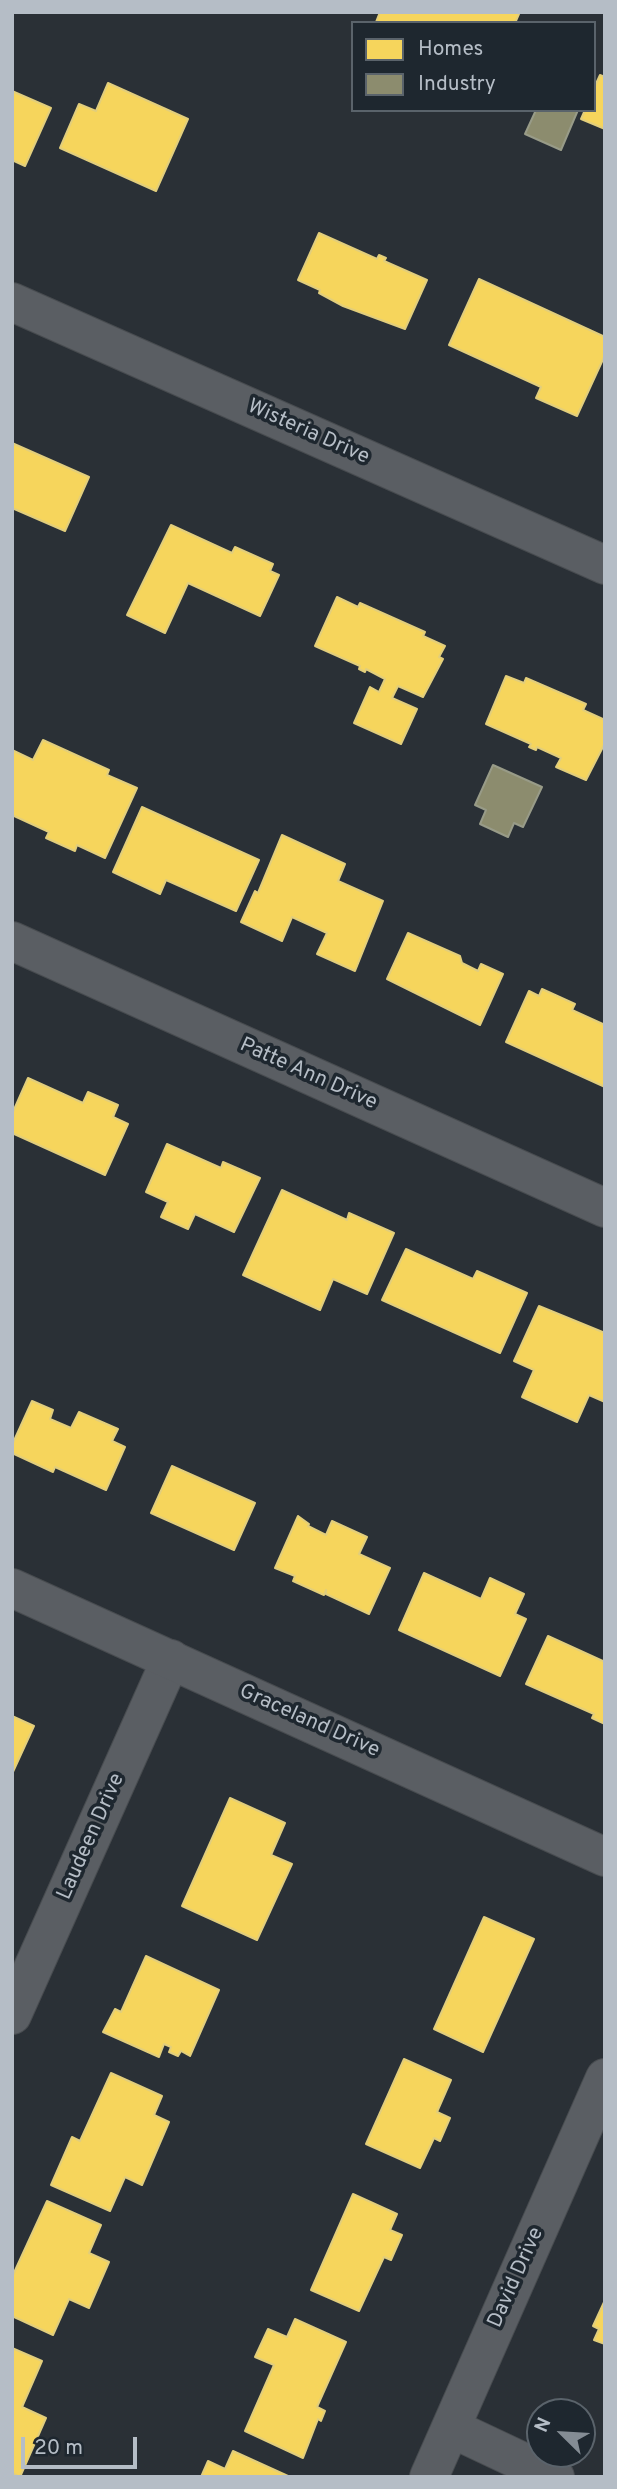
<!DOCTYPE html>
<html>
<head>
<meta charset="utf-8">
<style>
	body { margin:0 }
	#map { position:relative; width:617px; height:2489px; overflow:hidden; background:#2a3036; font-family:Overpass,sans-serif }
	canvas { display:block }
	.frame { position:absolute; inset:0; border:14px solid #b5bdc6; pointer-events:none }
	.legend { position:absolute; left:351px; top:21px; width:245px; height:91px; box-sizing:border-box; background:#1e272f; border:2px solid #5a636b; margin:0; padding:9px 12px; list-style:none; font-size:21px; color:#b5bdc6 }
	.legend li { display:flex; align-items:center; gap:14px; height:35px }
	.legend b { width:35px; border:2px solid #5a636b }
	.north { position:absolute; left:526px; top:2398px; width:70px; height:70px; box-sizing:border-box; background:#1e272f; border:2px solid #5a636b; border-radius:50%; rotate:294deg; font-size:19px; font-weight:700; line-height:28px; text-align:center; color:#b5bdc6 }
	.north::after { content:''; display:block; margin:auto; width:24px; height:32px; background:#848c94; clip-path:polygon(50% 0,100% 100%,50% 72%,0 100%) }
	.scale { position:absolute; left:21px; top:2437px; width:116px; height:32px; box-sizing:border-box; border:4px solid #b5bdc6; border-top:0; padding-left:9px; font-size:21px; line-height:24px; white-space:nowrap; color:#b5bdc6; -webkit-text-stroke:5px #1e272f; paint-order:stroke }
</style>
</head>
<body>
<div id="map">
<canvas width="617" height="2489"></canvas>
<div class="frame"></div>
<ul class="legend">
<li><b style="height:19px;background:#f6d55c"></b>Homes</li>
<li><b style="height:19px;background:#8c8c6e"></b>Industry</li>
</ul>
<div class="north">N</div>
<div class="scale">20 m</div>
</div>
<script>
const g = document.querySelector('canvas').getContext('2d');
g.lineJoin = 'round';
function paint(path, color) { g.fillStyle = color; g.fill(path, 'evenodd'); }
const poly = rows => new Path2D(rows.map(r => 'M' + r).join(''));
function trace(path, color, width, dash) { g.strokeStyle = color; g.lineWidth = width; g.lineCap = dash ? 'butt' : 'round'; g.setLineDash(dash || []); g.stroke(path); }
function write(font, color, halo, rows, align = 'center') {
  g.font = font + ' Overpass,sans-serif'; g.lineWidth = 7; g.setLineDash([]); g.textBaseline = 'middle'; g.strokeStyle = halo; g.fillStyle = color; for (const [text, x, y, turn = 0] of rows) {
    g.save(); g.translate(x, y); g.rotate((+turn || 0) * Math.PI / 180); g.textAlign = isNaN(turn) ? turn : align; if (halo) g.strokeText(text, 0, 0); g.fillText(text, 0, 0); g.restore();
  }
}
const homes = poly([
	[380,12,516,12,519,14,515,23,379,23,376,22,380,12],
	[600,75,605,77,605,129,581,119,585,110,594,110,594,88,600,75],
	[108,83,188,119,156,191,60,148,79,104,96,111,108,83],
	[12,91,51,108,25,166,12,160,12,91],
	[319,233,377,259,379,255,386,258,384,261,427,280,405,329,343,306,319,293,320,290,298,280,319,233],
	[479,279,605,337,605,355,577,416,536,398,541,387,449,345,479,279],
	[12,443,89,477,65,531,12,508,12,443],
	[171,525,232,553,235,547,273,564,270,571,279,575,260,616,188,583,165,633,127,615,171,525],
	[337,597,358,607,360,603,425,632,423,636,445,646,439,657,443,659,423,697,398,686,392,698,417,709,401,744,354,723,370,687,379,692,385,679,366,669,365,672,359,669,360,666,315,646,337,597],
	[506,676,524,683,526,678,586,704,583,710,605,720,605,743,586,780,556,767,561,758,537,747,536,750,529,747,531,744,486,724,506,676],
	[43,740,109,770,107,775,137,788,105,858,77,845,75,851,46,838,49,832,12,815,12,750,33,760,43,740],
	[142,807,259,860,236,911,166,880,160,894,113,872,142,807],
	[282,835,345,864,338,881,383,901,355,971,317,954,327,933,292,917,282,941,241,922,255,891,258,893,282,835],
	[408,933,460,956,462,963,478,971,481,964,503,974,480,1025,387,979,408,933],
	[542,989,575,1004,572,1010,605,1025,605,1087,506,1042,529,991,539,996,542,989],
	[28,1078,83,1103,88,1092,118,1105,113,1117,128,1124,105,1175,12,1133,12,1114,28,1078],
	[167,1144,221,1168,223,1162,260,1178,234,1232,195,1214,188,1229,161,1217,168,1202,146,1192,167,1144],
	[282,1190,347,1220,349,1213,394,1233,367,1294,333,1279,320,1310,243,1275,282,1190],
	[406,1249,473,1279,477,1271,527,1293,500,1353,382,1300,406,1249],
	[539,1306,605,1333,605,1402,589,1395,577,1422,522,1397,534,1370,514,1361,539,1306],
	[32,1401,53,1410,50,1419,71,1428,79,1412,118,1429,112,1441,125,1447,106,1490,55,1467,53,1472,12,1453,12,1445,32,1401],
	[172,1466,255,1503,234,1550,151,1513,172,1466],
	[298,1516,309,1524,308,1526,326,1535,332,1521,367,1537,359,1554,390,1568,369,1614,326,1594,326,1590,324,1595,293,1581,295,1576,275,1568,298,1516],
	[424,1573,481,1599,490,1578,524,1594,515,1614,526,1619,500,1676,399,1630,424,1573],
	[548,1636,605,1662,605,1724,592,1718,594,1714,526,1684,548,1636],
	[12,1716,34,1726,12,1774,12,1716],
	[230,1798,285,1823,271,1855,292,1864,257,1940,182,1906,230,1798],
	[484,1917,534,1939,483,2052,434,2029,484,1917],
	[146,1956,219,1990,190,2056,181,2051,178,2056,169,2052,171,2047,164,2044,159,2057,103,2032,115,2009,121,2012,146,1956],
	[404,2059,451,2080,437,2112,450,2118,440,2141,434,2138,420,2168,366,2144,404,2059],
	[111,2073,162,2096,154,2115,169,2122,142,2185,125,2177,110,2211,51,2185,72,2137,80,2141,111,2073],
	[353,2194,397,2214,390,2230,402,2235,391,2260,384,2257,359,2311,311,2290,353,2194],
	[47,2201,101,2225,89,2253,109,2262,89,2308,69,2299,53,2335,12,2316,12,2277,47,2201],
	[605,2300,605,2344,594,2340,599,2329,593,2326,605,2300],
	[295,2319,346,2342,317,2407,325,2411,321,2421,318,2419,303,2458,245,2431,274,2365,255,2357,268,2329,287,2337,295,2319],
	[12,2348,42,2361,22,2407,46,2418,20,2477,12,2473,12,2348],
	[233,2451,288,2476,288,2477,201,2477,208,2461,225,2469,233,2451]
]);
const industry = poly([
	[536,110,578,110,561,150,525,134,536,110],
	[493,765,542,787,523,827,514,823,508,837,480,824,486,810,475,805,493,765]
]);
const minor = poly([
	[12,302,605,565],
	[12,941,605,1208],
	[12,2015,171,1659],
	[451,2428,555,2477],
	[429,2477,605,2078]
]);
const tertiary = poly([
	[12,1588,605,1857]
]);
const streetNames = [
	["Wisteria Drive",308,433,24],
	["Patte Ann Drive",308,1075,24],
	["Graceland Drive",309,1722,24],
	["Laudeen Drive",92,1837,-66],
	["David Drive",517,2278,-66]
];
paint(homes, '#f6d55c');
trace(homes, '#e2ce7c', 2);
paint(industry, '#8c8c6e');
trace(industry, '#989b88', 2);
trace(minor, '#484c50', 40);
trace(tertiary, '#484c50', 40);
trace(minor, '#5a5e63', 38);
trace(tertiary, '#5a5e63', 38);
write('21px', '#b5bdc6', '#1e272f', streetNames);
</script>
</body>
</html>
